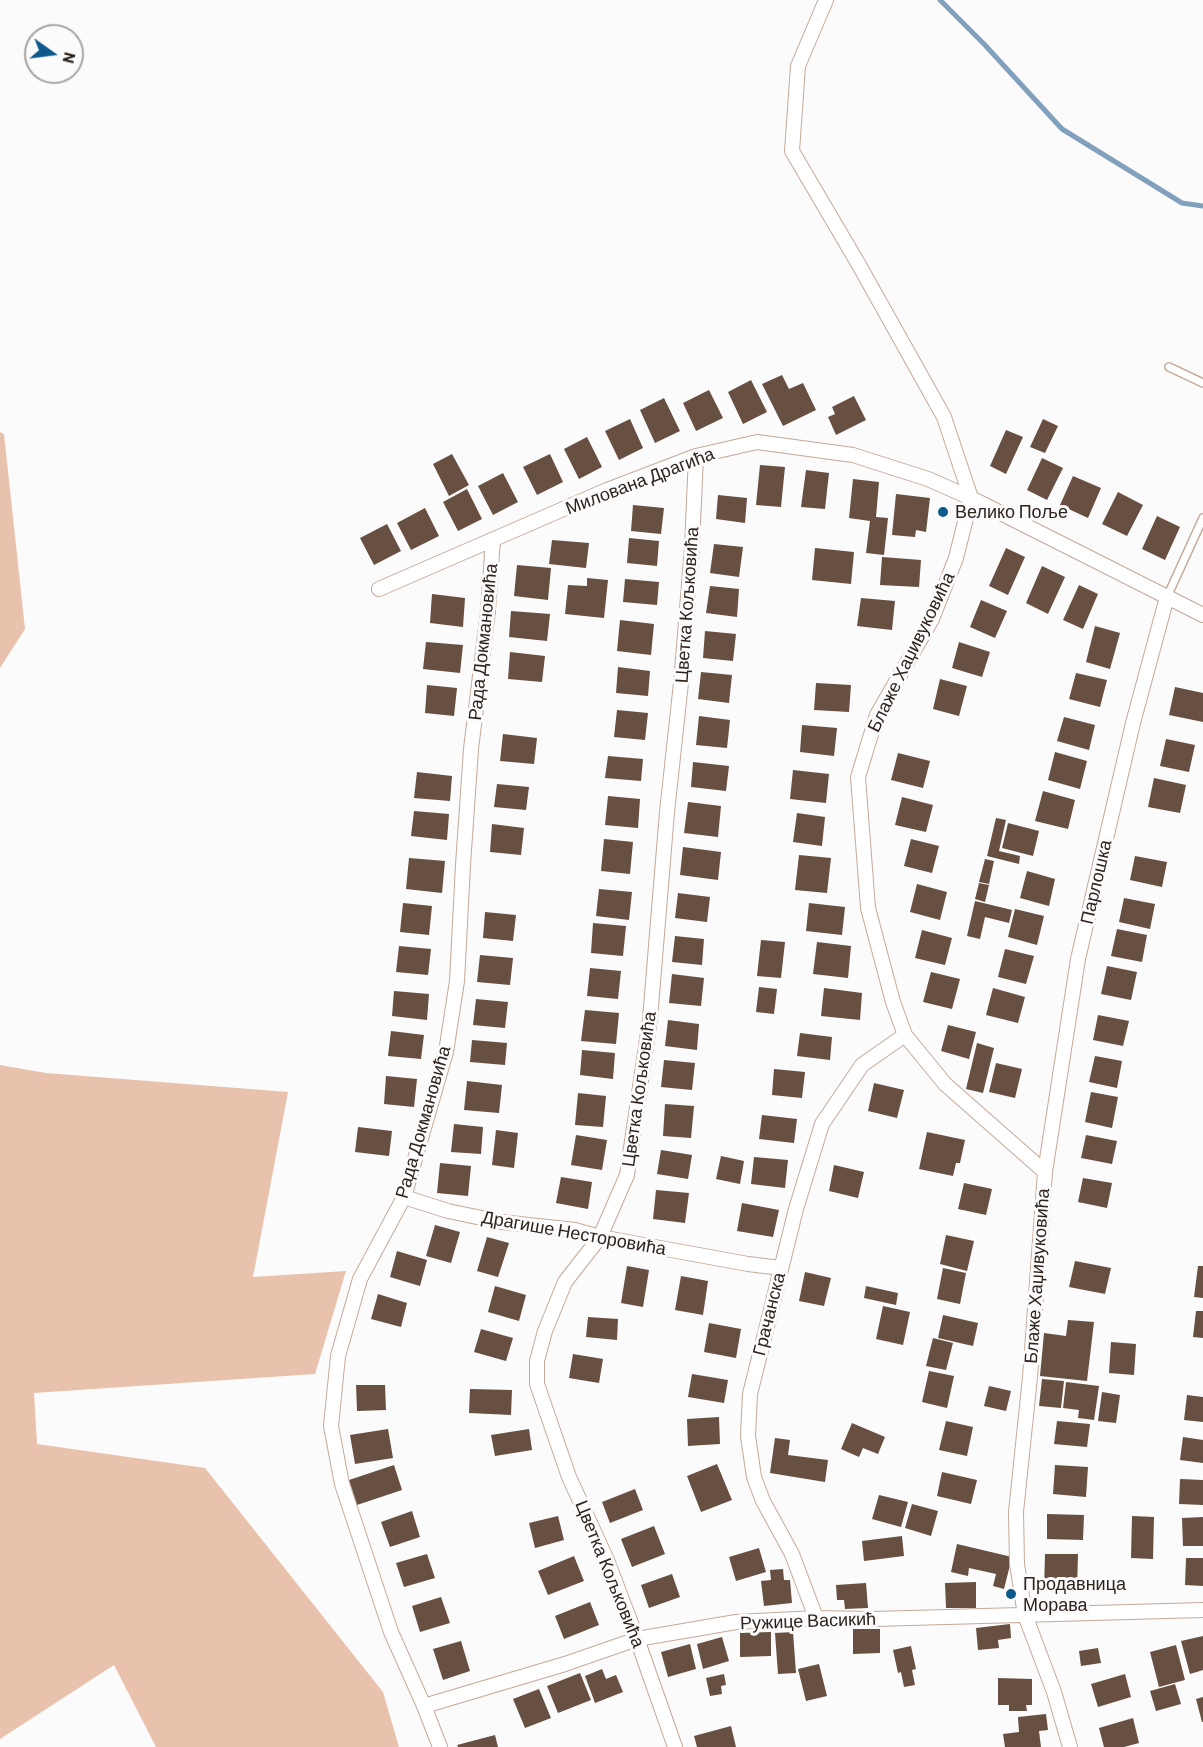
<!DOCTYPE html>
<html>
<head>
<meta charset="utf-8">
<style>
	body { margin:0 }
	#map { position:relative; width:1203px; height:1747px; overflow:hidden; background:#fbfbfb; font-family:Barlow,sans-serif }
	canvas { display:block }
	.north { position:absolute; left:24px; top:24px; width:60px; height:60px; box-sizing:border-box; background:#fbfbfb; border:2px solid #a9a5a2; border-radius:50%; rotate:104deg; font-size:16px; font-weight:700; line-height:24px; text-align:center; color:#2e241d }
	.north::after { content:''; display:block; margin:auto; width:21px; height:27px; background:#0f5a8d; clip-path:polygon(50% 0,100% 100%,50% 72%,0 100%) }
</style>
</head>
<body>
<div id="map">
<canvas width="1203" height="1747"></canvas>
<div class="north">N</div>
</div>
<script>
const g = document.querySelector('canvas').getContext('2d');
g.lineJoin = 'round';
function paint(path, color) { g.fillStyle = color; g.fill(path, 'evenodd'); }
const poly = rows => new Path2D(rows.map(r => 'M' + r).join(''));
function trace(path, color, width, dash) { g.strokeStyle = color; g.lineWidth = width; g.lineCap = dash ? 'butt' : 'round'; g.setLineDash(dash || []); g.stroke(path); }
function write(font, color, halo, rows, align = 'center') {
  g.font = font + ' Barlow,sans-serif'; g.lineWidth = 6; g.setLineDash([]); g.textBaseline = 'middle'; g.strokeStyle = halo; g.fillStyle = color; for (const [text, x, y, turn = 0] of rows) {
    g.save(); g.translate(x, y); g.rotate((+turn || 0) * Math.PI / 180); g.textAlign = isNaN(turn) ? turn : align; if (halo) g.strokeText(text, 0, 0); g.fillText(text, 0, 0); g.restore();
  }
}
const forest = poly([
	[0,432,4,434,25,629,0,668],
	[0,1065,46,1073,288,1092,253,1277,346,1271,315,1374,34,1393,37,1444,205,1468,383,1692,399,1747,156,1747,114,1665,0,1739]
]);
const stream = poly([
	[940,0,984,44,1062,129,1182,203,1203,206]
]);
const building = poly([
	[782,375,789,389,803,383,816,410,783,426,762,384],
	[751,380,767,412,743,424,728,392],
	[709,390,723,418,696,431,683,403],
	[854,396,866,420,836,435,828,417,835,414,832,407],
	[664,398,680,431,655,443,640,410],
	[630,419,643,448,619,460,605,431],
	[1043,419,1058,426,1045,453,1030,447],
	[1006,430,1023,437,1006,474,990,466],
	[587,437,602,467,579,479,564,449],
	[452,454,469,485,449,496,433,464],
	[550,454,563,482,537,495,523,467],
	[1042,458,1063,468,1047,500,1027,490],
	[760,465,785,467,781,507,756,505],
	[806,470,829,473,825,509,801,507],
	[503,473,518,502,493,515,478,486],
	[1073,476,1101,488,1088,518,1060,505],
	[853,479,879,482,876,517,888,518,884,555,866,553,870,521,849,518],
	[467,489,482,519,458,531,443,502],
	[1118,492,1143,505,1127,536,1102,524],
	[896,494,930,498,926,532,916,530,915,537,892,535],
	[718,495,747,498,745,523,716,519],
	[633,505,664,508,661,534,631,531],
	[425,508,439,536,411,550,397,523],
	[1157,516,1180,527,1165,560,1142,549],
	[387,524,401,551,374,565,360,538],
	[629,538,659,541,657,566,627,563],
	[552,540,589,543,586,568,549,564],
	[714,544,743,547,739,577,710,573],
	[815,548,854,552,851,584,812,580],
	[1006,548,1025,557,1008,595,989,586],
	[882,557,921,560,919,587,880,585],
	[517,565,551,568,548,600,514,596],
	[1042,566,1065,577,1048,614,1026,603],
	[587,578,608,580,604,618,565,614,568,585,587,586],
	[625,579,659,582,657,605,623,602],
	[1079,585,1098,594,1083,629,1063,620],
	[710,586,739,589,737,617,706,613],
	[432,594,465,598,463,627,430,623],
	[861,598,895,601,892,630,857,626],
	[981,600,1007,611,995,638,970,627],
	[511,611,550,614,547,641,509,637],
	[620,620,654,624,651,655,617,651],
	[1095,626,1120,633,1110,669,1086,662],
	[705,631,736,634,733,661,703,658],
	[426,642,463,645,460,673,423,669],
	[959,642,990,652,982,677,952,668],
	[510,652,545,656,542,682,508,679],
	[618,667,650,671,648,696,616,693],
	[701,672,732,675,729,703,698,699],
	[1076,673,1107,680,1100,707,1069,699],
	[940,679,967,686,959,716,933,709],
	[816,683,851,685,849,712,814,710],
	[427,685,457,688,454,716,425,713],
	[1175,687,1203,693,1203,722,1169,715],
	[617,710,648,713,645,740,614,737],
	[699,716,730,720,727,748,696,745],
	[1064,717,1095,725,1089,750,1057,741],
	[802,725,837,728,834,756,800,752],
	[503,734,537,738,534,764,500,761],
	[1166,739,1195,745,1189,772,1160,766],
	[1055,752,1087,761,1080,789,1048,780],
	[898,753,930,761,923,788,891,780],
	[608,756,643,759,641,781,605,778],
	[693,762,729,766,726,791,691,787],
	[793,770,829,774,826,803,790,799],
	[417,772,452,776,450,801,414,798],
	[1154,778,1186,785,1180,813,1148,807],
	[497,784,529,787,526,810,494,807],
	[1043,791,1075,800,1068,829,1035,821],
	[608,796,640,799,638,828,605,825],
	[902,797,933,805,926,832,895,825],
	[688,802,721,806,718,837,684,833],
	[414,811,449,814,447,840,411,836],
	[797,813,825,817,822,846,793,842],
	[996,818,1006,820,999,851,1020,856,1019,864,987,856],
	[1008,823,1039,831,1033,856,1002,848],
	[492,824,524,828,521,855,490,852],
	[604,839,633,842,630,874,601,871],
	[911,839,939,846,932,873,904,866],
	[683,847,721,852,718,880,680,875],
	[799,855,831,858,827,893,795,890],
	[1135,856,1167,862,1162,887,1130,880],
	[409,858,445,861,442,893,406,889],
	[985,859,994,861,989,884,979,882],
	[1027,871,1055,879,1049,906,1020,898],
	[979,883,989,885,985,902,975,899],
	[917,884,947,892,940,920,910,912],
	[599,889,632,892,629,920,596,916],
	[678,893,710,897,707,922,675,918],
	[1124,898,1155,904,1150,929,1119,922],
	[975,901,1012,910,1009,923,985,917,980,939,967,936],
	[403,903,432,906,429,935,400,932],
	[809,903,845,907,842,935,806,931],
	[1015,909,1044,916,1037,945,1008,937],
	[485,912,516,915,513,941,483,938],
	[593,923,626,926,623,956,591,953],
	[1117,929,1147,935,1142,962,1111,956],
	[922,930,952,938,945,965,915,958],
	[675,936,704,939,702,965,672,962],
	[761,940,785,942,781,978,757,976],
	[817,942,851,946,848,978,813,974],
	[399,946,431,949,428,975,396,972],
	[1005,949,1034,956,1026,984,998,977],
	[480,955,513,958,510,985,477,982],
	[1107,966,1137,972,1131,1000,1101,994],
	[590,968,621,971,618,999,587,996],
	[931,972,960,979,952,1009,923,1002],
	[672,974,704,978,701,1006,669,1003],
	[759,987,777,989,774,1014,756,1012],
	[824,988,862,993,860,1020,821,1016],
	[993,988,1025,997,1018,1023,986,1015],
	[394,991,429,994,427,1020,392,1016],
	[476,999,508,1002,505,1028,473,1025],
	[585,1010,619,1013,616,1044,581,1041],
	[1098,1015,1129,1021,1123,1046,1093,1040],
	[668,1020,699,1024,697,1050,665,1046],
	[948,1025,976,1032,969,1059,941,1051],
	[391,1031,424,1035,421,1059,388,1056],
	[800,1033,832,1037,830,1060,797,1056],
	[472,1040,507,1043,505,1065,470,1062],
	[977,1043,994,1048,983,1093,966,1089],
	[582,1050,615,1053,613,1079,580,1075],
	[1095,1056,1122,1061,1117,1088,1089,1082],
	[664,1060,695,1063,692,1090,661,1087],
	[996,1063,1022,1069,1015,1098,989,1092],
	[774,1069,805,1072,802,1098,772,1095],
	[386,1076,417,1079,414,1107,384,1104],
	[467,1081,502,1085,499,1113,464,1110],
	[874,1083,904,1090,897,1118,868,1111],
	[1091,1092,1118,1097,1112,1128,1085,1122],
	[578,1093,606,1096,603,1127,575,1125],
	[665,1104,694,1106,691,1138,663,1136],
	[762,1115,797,1119,794,1143,759,1139],
	[454,1124,483,1127,481,1154,451,1152],
	[358,1127,392,1131,389,1156,355,1152],
	[496,1130,518,1133,514,1168,492,1165],
	[927,1132,965,1140,960,1163,956,1163,953,1176,919,1169],
	[576,1135,607,1140,602,1170,571,1165],
	[1086,1135,1117,1141,1112,1164,1081,1158],
	[661,1150,692,1155,688,1179,657,1174],
	[721,1156,744,1161,740,1184,716,1179],
	[754,1157,788,1160,785,1188,751,1184],
	[440,1163,471,1166,468,1196,437,1193],
	[834,1165,864,1172,858,1198,829,1191],
	[561,1177,592,1182,588,1209,556,1203],
	[1083,1178,1112,1183,1107,1208,1078,1202],
	[964,1183,992,1189,986,1215,958,1209],
	[656,1190,689,1193,685,1223,653,1219],
	[742,1203,779,1210,773,1237,737,1231],
	[435,1225,460,1232,451,1263,426,1256],
	[946,1235,974,1241,967,1271,940,1264],
	[487,1237,509,1243,498,1277,477,1271],
	[397,1251,427,1260,420,1286,390,1277],
	[1075,1261,1111,1268,1105,1294,1069,1287],
	[627,1266,649,1270,643,1307,621,1303],
	[1198,1266,1203,1266,1203,1298,1194,1297],
	[943,1268,966,1273,960,1304,937,1299],
	[805,1272,831,1278,824,1306,799,1301],
	[681,1276,708,1281,703,1315,675,1310],
	[495,1286,526,1295,519,1321,488,1312],
	[866,1286,898,1293,896,1305,864,1298],
	[378,1294,407,1303,401,1327,371,1319],
	[883,1306,910,1312,903,1345,876,1339],
	[1196,1311,1203,1311,1203,1338,1193,1337],
	[943,1315,978,1323,973,1346,938,1338],
	[588,1317,618,1319,617,1340,586,1337],
	[1068,1320,1094,1322,1087,1381,1040,1376,1044,1333,1066,1336],
	[709,1323,741,1329,736,1358,704,1352],
	[481,1329,513,1338,506,1361,474,1352],
	[933,1338,953,1343,946,1370,926,1366],
	[1111,1342,1136,1344,1134,1375,1109,1373],
	[573,1354,603,1359,599,1383,569,1378],
	[929,1371,954,1376,947,1408,922,1402],
	[692,1374,728,1380,724,1403,688,1397],
	[1042,1379,1064,1381,1061,1408,1039,1406],
	[1066,1382,1099,1386,1094,1420,1078,1418,1079,1410,1063,1408],
	[356,1385,385,1385,386,1410,357,1411],
	[989,1386,1011,1391,1006,1411,984,1406],
	[470,1389,512,1390,511,1415,469,1413],
	[1102,1392,1120,1395,1116,1423,1098,1421],
	[1187,1395,1203,1397,1203,1422,1184,1420],
	[719,1417,720,1444,688,1446,687,1419],
	[946,1421,973,1427,967,1456,939,1450],
	[1057,1421,1090,1424,1087,1447,1054,1444],
	[852,1423,885,1437,878,1454,863,1448,859,1457,841,1449],
	[388,1429,393,1458,355,1464,350,1435],
	[529,1429,532,1450,495,1456,491,1435],
	[1183,1437,1203,1440,1203,1463,1180,1460],
	[775,1438,790,1440,788,1455,828,1460,825,1482,770,1473],
	[717,1464,732,1500,701,1512,687,1476],
	[394,1465,402,1490,357,1505,349,1480],
	[1055,1465,1088,1467,1086,1497,1053,1494],
	[942,1472,977,1480,971,1504,937,1496],
	[1180,1479,1203,1480,1203,1505,1179,1504],
	[635,1489,643,1510,610,1523,602,1502],
	[879,1495,908,1502,901,1527,872,1519],
	[912,1504,938,1511,931,1536,905,1528],
	[412,1511,420,1537,390,1547,381,1522],
	[1047,1514,1084,1515,1083,1540,1047,1539],
	[558,1516,564,1540,535,1548,529,1523],
	[1132,1516,1154,1517,1153,1559,1131,1558],
	[1203,1517,1203,1546,1183,1546,1182,1518],
	[654,1526,665,1554,632,1567,621,1539],
	[902,1536,904,1556,864,1561,862,1541],
	[957,1544,1012,1557,1004,1589,993,1586,996,1574,969,1568,968,1576,951,1572],
	[759,1548,766,1572,736,1581,729,1557],
	[427,1554,435,1578,404,1587,396,1563],
	[1045,1554,1078,1554,1077,1591,1044,1590],
	[574,1556,584,1581,548,1595,538,1571],
	[1186,1558,1203,1558,1203,1586,1185,1585],
	[783,1569,784,1580,790,1580,792,1603,764,1606,761,1581,771,1580,770,1570],
	[672,1574,680,1597,649,1608,641,1585],
	[976,1582,976,1608,946,1608,945,1583],
	[866,1583,868,1608,845,1609,844,1600,837,1600,836,1585],
	[441,1597,450,1623,420,1632,412,1606],
	[590,1602,599,1625,564,1639,555,1616],
	[1010,1624,1011,1638,998,1640,999,1648,978,1650,976,1628],
	[853,1629,880,1629,880,1653,853,1654],
	[771,1632,771,1656,740,1657,740,1633],
	[793,1632,796,1673,778,1674,775,1633],
	[1203,1636,1203,1670,1190,1674,1181,1641],
	[722,1637,729,1661,703,1669,697,1644],
	[461,1641,470,1671,443,1680,433,1649],
	[690,1644,696,1669,668,1677,661,1652],
	[1176,1645,1185,1680,1159,1687,1150,1652],
	[911,1646,916,1669,912,1670,915,1685,904,1687,901,1672,898,1673,893,1650],
	[1098,1648,1101,1663,1081,1666,1079,1651],
	[819,1664,827,1696,806,1701,798,1669],
	[602,1669,606,1679,616,1675,623,1692,595,1703,585,1676],
	[580,1673,591,1700,558,1713,547,1686],
	[724,1674,726,1685,721,1686,722,1694,710,1696,706,1678],
	[1125,1674,1131,1697,1098,1707,1091,1684],
	[998,1678,1032,1679,1032,1705,1026,1705,1027,1711,1009,1711,1009,1705,998,1705],
	[1175,1684,1181,1704,1156,1711,1150,1691],
	[539,1689,551,1718,525,1728,513,1699],
	[1203,1697,1203,1722,1202,1722,1196,1699],
	[1046,1714,1048,1730,1039,1731,1041,1747,1005,1747,1003,1734,1019,1732,1018,1717],
	[1133,1718,1139,1743,1124,1747,1104,1747,1099,1728],
	[731,1726,736,1747,697,1747,694,1736],
	[495,1735,498,1747,458,1747,457,1745]
]);
const lane = poly([
	[1169,367,1203,383],
	[1167,597,1203,518]
]);
const street = poly([
	[826,0,798,66,792,151,859,265,944,417,971,498,956,558,932,619,877,715,858,777,868,908,893,1002,905,1035,945,1084,1045,1172,1030,1377,1016,1512,1017,1564,1025,1615,1054,1692,1070,1747],
	[379,589,607,490,696,456,757,442,853,455,928,479,971,498,1203,615],
	[1045,1172,1078,959,1133,723,1167,597],
	[404,1197,448,1211,501,1222,575,1230,600,1237,748,1264,781,1268],
	[816,1618,792,1554,763,1501,754,1477,748,1436,750,1394,796,1209,822,1124,862,1065,905,1035],
	[424,1706,565,1664,637,1639,736,1622,816,1618,873,1619,1203,1610],
	[440,1747,424,1706,391,1632,342,1484,331,1426,338,1356,360,1279,404,1197,446,1052,457,981,463,865,471,749,488,611,493,540],
	[675,1747,637,1639,607,1560,569,1477,537,1384,537,1361,545,1331,565,1282,600,1237,627,1175,650,1019,667,812,681,683,692,547,696,456]
]);
const markers = [
	[943,512,6,"#0f5a8d"],
	[1011,1594,6,"#0f5a8d"]
];
const streetNames = [
	["Милована Драгића",640,481,-21],
	["Цветка Кољковића",687,605,-86],
	["Рада Докмановића",483,642,-84],
	["Блаже Хаџивуковића",911,652,-64],
	["Парлошка",1096,882,-77],
	["Цветка Кољковића",639,1089,-82],
	["Рада Докмановића",423,1122,-74],
	["Драгише Несторовића",574,1233,10],
	["Блаже Хаџивуковића",1037,1276,-86],
	["Грачанска",769,1314,-76],
	["Цветка Кољковића",610,1574,68],
	["Ружице Васикић",808,1621,-2]
];
const poiNames = [
	["Велико Поље",955,512],
	["Продавница",1023,1584],
	["Морава",1023,1605]
];
paint(forest, '#e8c2ac');
trace(stream, '#81a0bb', 5);
paint(building, '#674f41');
trace(lane, '#c5a999', 10);
trace(street, '#c5a999', 16);
trace(lane, '#fff', 7);
trace(street, '#fff', 14);
for (const [x, y, r, color] of markers) { const dot = new Path2D(); dot.arc(x, y, r, 0, 2 * Math.PI); g.fillStyle = color; g.fill(dot); trace(dot, '#fbfbfb', 2); }
write('18px', '#2e241d', '#fbfbfb', streetNames);
write('18px', '#2e241d', '#fbfbfb', poiNames, 'left');
</script>
</body>
</html>
